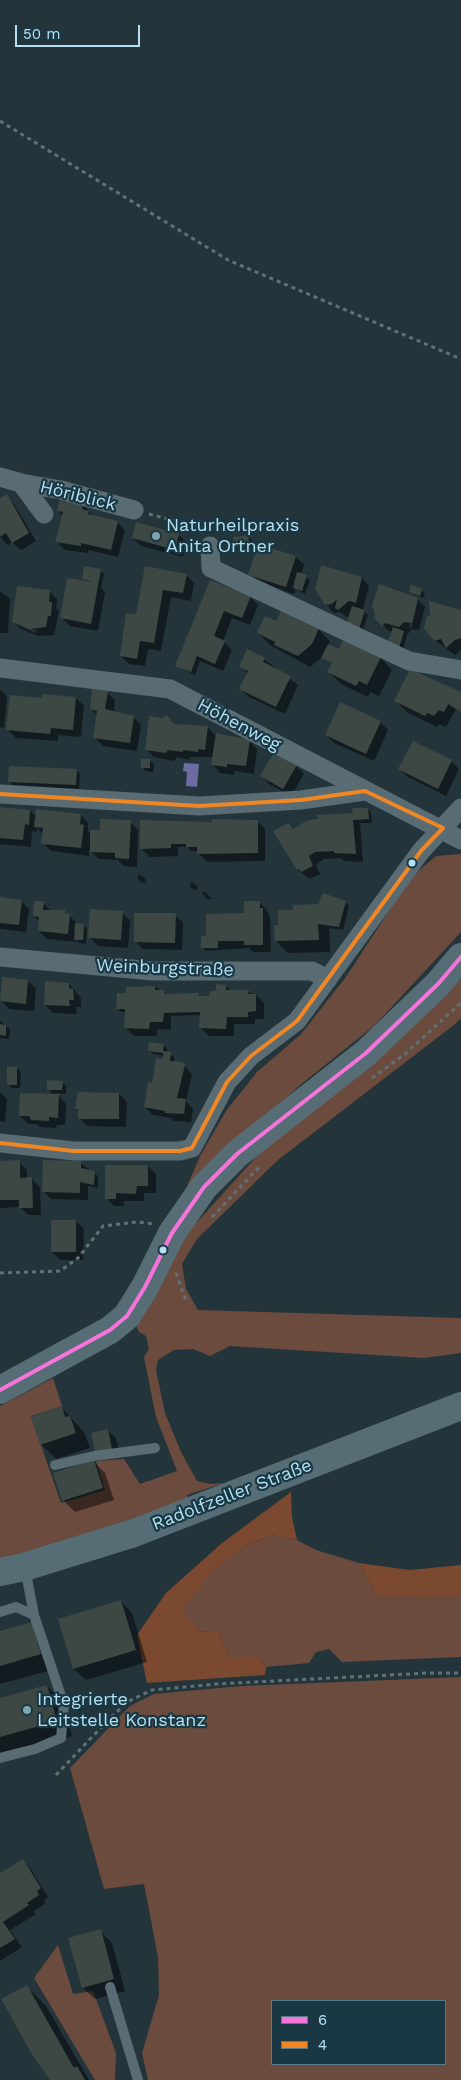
<!DOCTYPE html>
<html>
<head>
<meta charset="utf-8">
<style>
	body { margin:0 }
	#map { position:relative; width:461px; height:2080px; overflow:hidden; background:#23343a; font-family:"Work Sans",sans-serif }
	canvas { display:block }
	.legend { position:absolute; left:271px; top:2000px; width:175px; height:65px; box-sizing:border-box; background:#193844; border:1px solid #577b8a; margin:0; padding:6px 9px; list-style:none; font-size:15px; color:#b4e0f3 }
	.legend li { display:flex; align-items:center; gap:10px; height:25px }
	.legend b { width:25px; border:1px solid #577b8a }
	.scale { position:absolute; left:15px; top:25px; width:125px; height:22px; box-sizing:border-box; border:2px solid #b4e0f3; border-top:0; padding-left:6px; font-size:15px; line-height:18px; white-space:nowrap; color:#b4e0f3; -webkit-text-stroke:4px #193844; paint-order:stroke }
</style>
</head>
<body>
<div id="map">
<canvas width="461" height="2080"></canvas>
<ul class="legend">
<li><b style="height:6px;background:#f574da"></b>6</li>
<li><b style="height:6px;background:#f18624"></b>4</li>
</ul>
<div class="scale">50 m</div>
</div>
<script>
const g = document.querySelector('canvas').getContext('2d');
g.lineJoin = 'round';
function paint(path, color) { g.fillStyle = color; g.fill(path, 'evenodd'); }
const poly = rows => new Path2D(rows.map(r => 'M' + r).join(''));
function trace(path, color, width, dash) { g.strokeStyle = color; g.lineWidth = width; g.lineCap = dash ? 'butt' : 'round'; g.setLineDash(dash || []); g.stroke(path); }
function write(font, color, halo, rows, align = 'center') {
  g.font = font + ' "Work Sans",sans-serif'; g.lineWidth = 4.5; g.setLineDash([]); g.textBaseline = 'middle'; g.strokeStyle = halo; g.fillStyle = color; for (const [text, x, y, turn = 0] of rows) {
    g.save(); g.translate(x, y); g.rotate((+turn || 0) * Math.PI / 180); g.textAlign = isNaN(turn) ? turn : align; if (halo) g.strokeText(text, 0, 0); g.fillText(text, 0, 0); g.restore();
  }
}
const green = poly([
	[461,854,461,932,375,1025,299,1086,185,1191,200,1156,226,1111,257,1072,301,1034,346,977,411,877,436,856],
	[461,979,461,1018,454,1025,278,1160,197,1239,182,1264,186,1289,198,1310,461,1318,461,1353,424,1358,230,1346,210,1356,193,1349,174,1350,158,1360,156,1370,165,1413,181,1452,197,1481,211,1484,224,1483,187,1495,189,1501,0,1563,0,1406,53,1378,62,1406,31,1416,61,1503,105,1490,96,1461,124,1459,140,1484,177,1471,156,1417,144,1357,149,1349,146,1336,139,1332,135,1323,179,1242,265,1147,375,1060],
	[271,1535,297,1540,316,1550,359,1563,376,1595,461,1595,461,1657,342,1662,329,1649,316,1652,309,1663,266,1667,258,1657,229,1657,218,1630,201,1632,181,1610,214,1568,246,1546],
	[461,1677,461,2080,148,2080,142,2053,159,1995,158,1957,144,1884,104,1889,70,1768,130,1706,154,1694,241,1686],
	[272,2001,445,2001,445,2064,272,2064],
	[58,1945,73,1994,93,1991,116,2053,115,2080,95,2080,34,1978]
]);
const forest = poly([
	[291,1492,292,1517,297,1540,271,1535,246,1546,214,1569,182,1610,201,1632,218,1630,229,1657,258,1657,266,1667,265,1675,147,1683,137,1635,166,1593,222,1543],
	[359,1563,410,1570,461,1565,461,1595,417,1597,376,1595]
]);
const water = poly([
	[184,763,199,764,197,787,186,786,187,772,183,771]
]);
const shadow = poly([
	[6,496,14,504,36,541,21,550,12,542,8,545,0,537,0,499],
	[83,505,93,516,117,522,125,530,118,557,89,550,88,553,65,550,57,542,63,516,58,511],
	[179,535,187,543,183,557,141,546,133,538],
	[248,537,252,540,253,550,239,551,235,547],
	[296,557,304,565,301,574,310,580,305,594,296,589,294,594,258,582,250,574],
	[146,568,186,575,194,583,191,601,171,597,161,651,148,649,145,666,129,664,121,656,137,616],
	[100,570,104,574,101,588,105,592,98,631,70,626,62,618,87,582,83,578],
	[362,578,369,586,363,610,368,615,362,632,351,614,347,617,340,612,334,613,326,604],
	[211,581,250,597,258,605,250,625,232,618,223,641,232,650,223,671,200,661,195,675,177,666],
	[421,590,425,594,423,598,410,592],
	[0,591,10,599,8,633,0,633],
	[49,591,57,599,56,608,59,611,54,635,38,636,21,629,13,621],
	[20,624,36,630,35,633,20,626],
	[417,599,425,607,419,630,412,629,407,635,403,651,393,647,392,634,375,617],
	[415,601,418,601,411,629,409,628],
	[461,611,461,649,455,655,435,640],
	[282,612,318,629,330,641,328,646,339,651,344,640,381,658,392,670,379,696,370,692,368,697,341,684,329,672,332,664,322,657,310,667,270,645,258,633,277,623],
	[264,659,298,685,285,714,249,697,241,689,248,674,241,666],
	[0,689,7,696,4,728,0,727],
	[107,692,115,700,114,713,133,717,141,725,137,751,103,746,95,738,98,716,91,709],
	[461,694,461,712,456,709,446,727,439,724,437,727,408,713,396,701],
	[43,695,76,698,84,706,81,737,58,735,58,741,16,738,8,730,43,699],
	[167,717,175,725,207,727,216,736,249,741,257,749,254,774,235,771,234,775,220,773,213,765,214,757,190,757,190,760,177,757,174,761,154,757,146,749,163,719],
	[380,722,388,730,374,761,334,743,326,735],
	[413,742,451,761,459,769,446,796,408,777,400,769],
	[150,761,154,764,153,772,146,771,143,768],
	[296,766,304,774,291,796,269,784,262,776],
	[76,770,80,774,79,789,13,785,9,781],
	[0,808,30,811,37,817,81,815,88,823,88,831,92,835,130,822,138,830,137,867,124,866,118,860,99,859,89,850,89,856,51,851,43,843,44,835,37,828,37,832,32,831,31,847,0,844],
	[368,809,371,813,372,823,360,823,363,862,344,861,341,858,324,859,316,865,320,874,310,879,298,870,289,824,294,829,354,815],
	[170,821,172,823,197,823,257,821,265,829,265,861,207,862,199,854,199,851,191,851,188,847,178,847,178,856,150,857,142,849,141,822],
	[138,874,145,878,146,883,142,883,138,879],
	[191,882,197,886,197,891,190,887],
	[202,892,207,893,211,899,206,899],
	[0,898,21,901,29,909,26,932,0,929],
	[259,902,267,910,270,918,271,952,253,952,249,948,206,951,202,947],
	[345,902,349,906,343,930,329,928,330,952,288,953,276,941,294,911],
	[43,903,51,911,65,912,78,924,83,925,87,929,86,944,79,943,76,940,76,942,47,939,39,931,40,922,34,916],
	[122,913,130,921,128,948,98,946,90,938],
	[175,915,183,922,182,950,143,949,135,941],
	[28,981,36,989,34,1011,9,1009,0,999],
	[69,984,81,998,81,1007,76,1007,77,1014,76,1014,53,1013,45,1005],
	[225,986,231,991,248,992,256,995,264,1003,264,1019,255,1019,255,1024,234,1024,234,1036,209,1036,201,1028,200,1015,171,1016,171,1030,157,1029,157,1036,134,1036,126,1028,126,1012,121,1012,117,1008,127,994,155,987,168,995,198,994,201,997,211,997],
	[0,1021,10,1029,9,1039,0,1038],
	[164,1045,167,1049,167,1052,174,1057,174,1062,182,1063,192,1074,186,1101,193,1109,191,1122,174,1121,171,1118,153,1115,145,1107,153,1084,166,1061,164,1056,153,1054,149,1050],
	[17,1068,21,1072,20,1088,12,1088,8,1084],
	[62,1082,66,1086,66,1094,56,1093,66,1104,65,1125,57,1125,56,1128,40,1127,37,1124,28,1124,20,1116,54,1095,48,1089],
	[0,1092,7,1099,5,1122,0,1121],
	[119,1094,127,1102,126,1127,87,1126,79,1118,79,1111,76,1109],
	[0,1162,19,1162,27,1170,27,1179,32,1179,40,1187,41,1215,28,1215,20,1207,0,1208],
	[80,1163,98,1176,98,1188,88,1186,88,1200,51,1199,43,1191],
	[148,1166,156,1174,156,1193,144,1193,144,1201,124,1201,124,1206,114,1206,106,1198],
	[76,1221,84,1229,83,1260,60,1260,52,1252],
	[61,1407,84,1432,90,1448,56,1459,41,1444],
	[108,1431,116,1438,120,1456,104,1460],
	[93,1461,105,1473,114,1500,75,1512,63,1500],
	[121,1601,132,1613,147,1662,86,1680,74,1669,59,1620],
	[31,1624,55,1669,0,1684,0,1633],
	[47,1686,62,1701,72,1736,0,1756,0,1699],
	[22,1861,30,1868,48,1897,44,1900,46,1903,34,1911,36,1914,10,1930,22,1947,0,1961,0,1875],
	[100,1931,112,1943,125,1991,95,1999,83,1988,70,1939],
	[27,1987,46,2006,89,2080,51,2080]
]);
const building = poly([
	[7,494,29,533,12,543,6,533,0,537,0,498],
	[61,495,84,503,82,509,89,511,88,514,118,521,111,550,81,543,81,546,55,542,63,512,57,511],
	[136,522,179,534,175,550,132,538],
	[248,535,250,546,234,548,233,537],
	[258,544,296,556,286,587,248,575],
	[321,565,362,577,356,603,349,601,338,610,335,608,337,599,332,604,325,605,315,589],
	[84,566,101,569,91,624,60,618,67,578,93,582,82,579],
	[145,566,187,574,183,593,163,590,154,643,140,641,137,659,120,656,126,613,136,614],
	[297,572,307,575,302,591,293,588],
	[210,580,251,596,242,618,224,611,214,636,225,641,215,664,197,656,191,672,175,666],
	[379,584,418,598,412,623,404,622,399,627,385,623,382,626,374,618,375,614,372,606],
	[411,585,422,589,420,596,409,592],
	[17,586,50,590,49,602,52,602,51,616,48,616,46,627,29,629,12,622],
	[429,601,461,610,461,638,455,640,446,648,441,639,434,641,424,629,426,618,430,615],
	[352,606,365,610,359,629,346,625],
	[281,611,319,628,312,644,298,656,274,645,275,642,257,633,265,616,276,621],
	[393,627,404,631,399,648,387,644],
	[344,638,381,657,367,685,359,681,356,686,327,672,332,663,321,658,328,644,339,649],
	[247,649,265,658,263,662,291,676,276,707,239,689,248,671,239,667],
	[410,669,461,692,461,712,448,704,444,712,439,710,434,716,427,713,425,716,394,701],
	[92,689,108,691,105,709,134,716,130,743,93,738,97,711,90,709],
	[42,694,76,697,73,730,51,728,50,734,6,730,10,695,42,698],
	[340,702,381,721,366,754,325,735],
	[167,715,174,724,208,726,205,750,198,749,198,752,183,750,183,752,168,750,166,753,145,750,149,716,163,718],
	[216,733,250,740,246,766,227,764,227,767,211,765],
	[413,741,452,760,438,789,398,769],
	[274,752,297,765,283,789,260,776],
	[141,759,150,759,150,768,141,768],
	[9,766,77,769,76,785,8,782],
	[0,807,30,810,29,825,25,824,23,840,0,838],
	[352,808,368,808,369,819,353,820,356,854,334,853,334,851,315,852,309,856,313,866,301,872,299,869,297,870,273,831,289,823,293,829,308,820,318,819,317,815,353,813],
	[36,809,81,814,80,824,84,825,81,848,41,844,43,828,34,827],
	[100,819,131,820,129,859,115,858,115,853,90,852,90,830,100,830],
	[212,819,258,820,258,853,197,854,197,847,186,847,186,844,171,844,171,848,140,849,140,820,212,822],
	[323,893,346,901,339,927,318,924,319,940,275,941,274,925,278,925,278,910,293,910,293,905,318,904],
	[0,897,22,900,19,925,0,923],
	[34,901,44,901,43,910,65,910,65,913,70,914,68,934,38,931,39,917,33,916],
	[244,901,260,901,260,908,263,908,263,945,244,945,244,941,218,941,218,948,201,948,201,936,206,936,206,914,244,913],
	[90,909,123,911,121,940,88,938],
	[134,913,176,913,175,943,134,942],
	[75,923,84,924,83,940,74,940],
	[2,977,28,980,26,1004,0,1001],
	[45,981,69,983,69,988,73,989,74,1000,69,1000,70,1006,44,1005],
	[216,984,226,985,226,990,249,990,248,994,256,994,256,1011,248,1012,248,1017,227,1017,226,1029,199,1028,200,1012,164,1013,163,1022,150,1022,149,1029,124,1028,125,1009,116,1009,117,993,126,993,126,987,155,986,155,990,164,990,164,994,199,993,199,996,209,996,210,991,216,991],
	[0,1024,6,1025,6,1036,0,1035],
	[149,1042,164,1044,163,1051,171,1052,170,1061,183,1062,185,1065,177,1098,186,1099,184,1114,165,1113,165,1111,144,1107,148,1082,152,1083,156,1058,163,1059,163,1053,148,1051],
	[7,1066,17,1067,17,1085,7,1085],
	[47,1080,63,1081,62,1090,47,1090],
	[78,1092,119,1093,119,1119,78,1119,78,1109,75,1109],
	[20,1093,59,1094,58,1118,49,1117,49,1121,31,1120,29,1116,19,1116],
	[20,1160,20,1178,32,1177,33,1208,19,1208,19,1200,0,1200,0,1161],
	[43,1160,81,1161,81,1168,95,1171,94,1185,80,1182,80,1193,42,1192],
	[105,1165,148,1165,148,1186,137,1186,136,1194,116,1193,116,1199,105,1199],
	[51,1220,76,1220,76,1252,51,1252],
	[62,1406,65,1417,70,1416,76,1433,40,1445,31,1416],
	[108,1429,112,1449,95,1452,91,1433],
	[94,1460,103,1488,62,1501,53,1473],
	[121,1600,136,1650,73,1669,58,1619],
	[32,1622,41,1654,0,1666,0,1631],
	[47,1685,57,1721,0,1737,0,1698],
	[23,1859,41,1888,37,1891,39,1895,27,1903,29,1905,3,1922,15,1939,0,1948,0,1873],
	[101,1929,114,1979,82,1988,68,1938],
	[27,1985,74,2068,77,2066,85,2080,50,2080,33,2056,1,1999]
]);
const path = poly([
	[0,121,228,260,461,359],
	[149,514,201,528,203,533],
	[372,1078,405,1054,461,1003],
	[212,1217,261,1165],
	[0,1273,60,1271,78,1258,103,1226,137,1222,154,1224],
	[176,1273,187,1303],
	[56,1775,112,1716,131,1700,152,1690,216,1684,428,1673,461,1673]
]);
const lane = poly([
	[55,1465,94,1456,155,1448],
	[25,1568,34,1615],
	[0,1612,16,1607,34,1615,64,1705,61,1738,35,1749,0,1758],
	[110,1987,138,2080]
]);
const street = poly([
	[0,477,21,483,44,514],
	[21,483,61,490,134,510],
	[210,546,211,568,409,661,461,670],
	[0,668,170,689,461,840],
	[0,794,199,806,301,800,365,791],
	[0,957,153,971,312,971,328,979],
	[0,1143,74,1151,180,1151,192,1148,227,1082,251,1056,297,1021,421,851,461,808]
]);
const secondary = poly([
	[0,1390,110,1330,127,1316,145,1287,172,1233,204,1187,237,1154,366,1053,438,984,461,957],
	[0,1572,24,1567,134,1533,461,1406]
]);
const bus1 = poly([
	[0,1390,110,1330,127,1316,145,1287,172,1233,204,1187,237,1154,366,1053,438,984,461,957]
]);
const bus2 = poly([
	[0,794,199,806,301,800,365,791,443,828,421,851,297,1021,251,1056,227,1082,192,1148,180,1151,74,1151,0,1143]
]);
const markers = [
	[156,536,5,"#81a4b2"],
	[412,863,4.5,"#b4e0f3"],
	[163,1250,4.5,"#b4e0f3"],
	[27,1710,5,"#81a4b2"]
];
const streetNames = [
	["Höriblick",78,496,14],
	["Höhenweg",239,725,28],
	["Weinburgstraße",165,968,2],
	["Radolfzeller Straße",232,1495,-21]
];
const poiNames = [
	["Naturheilpraxis",166,526],
	["Anita Ortner",166,547],
	["Integrierte",37,1700],
	["Leitstelle Konstanz",37,1721]
];
paint(green, '#6a4b3d');
paint(forest, '#7a4930');
paint(water, '#6c6ba2');
paint(shadow, '#0007');
paint(building, '#3d4844');
trace(path, '#607178', 3, [4, 4]);
trace(lane, '#596b73', 10);
trace(street, '#596b73', 19);
trace(secondary, '#566d76', 28);
trace(bus1, '#f574da', 4);
trace(bus2, '#f18624', 4);
for (const [x, y, r, color] of markers) { const dot = new Path2D(); dot.arc(x, y, r, 0, 2 * Math.PI); g.fillStyle = color; g.fill(dot); trace(dot, '#193844', 2); }
write('18px', '#b4e0f3', '#193844', streetNames);
write('18px', '#b4e0f3', '#193844', poiNames, 'left');
</script>
</body>
</html>
